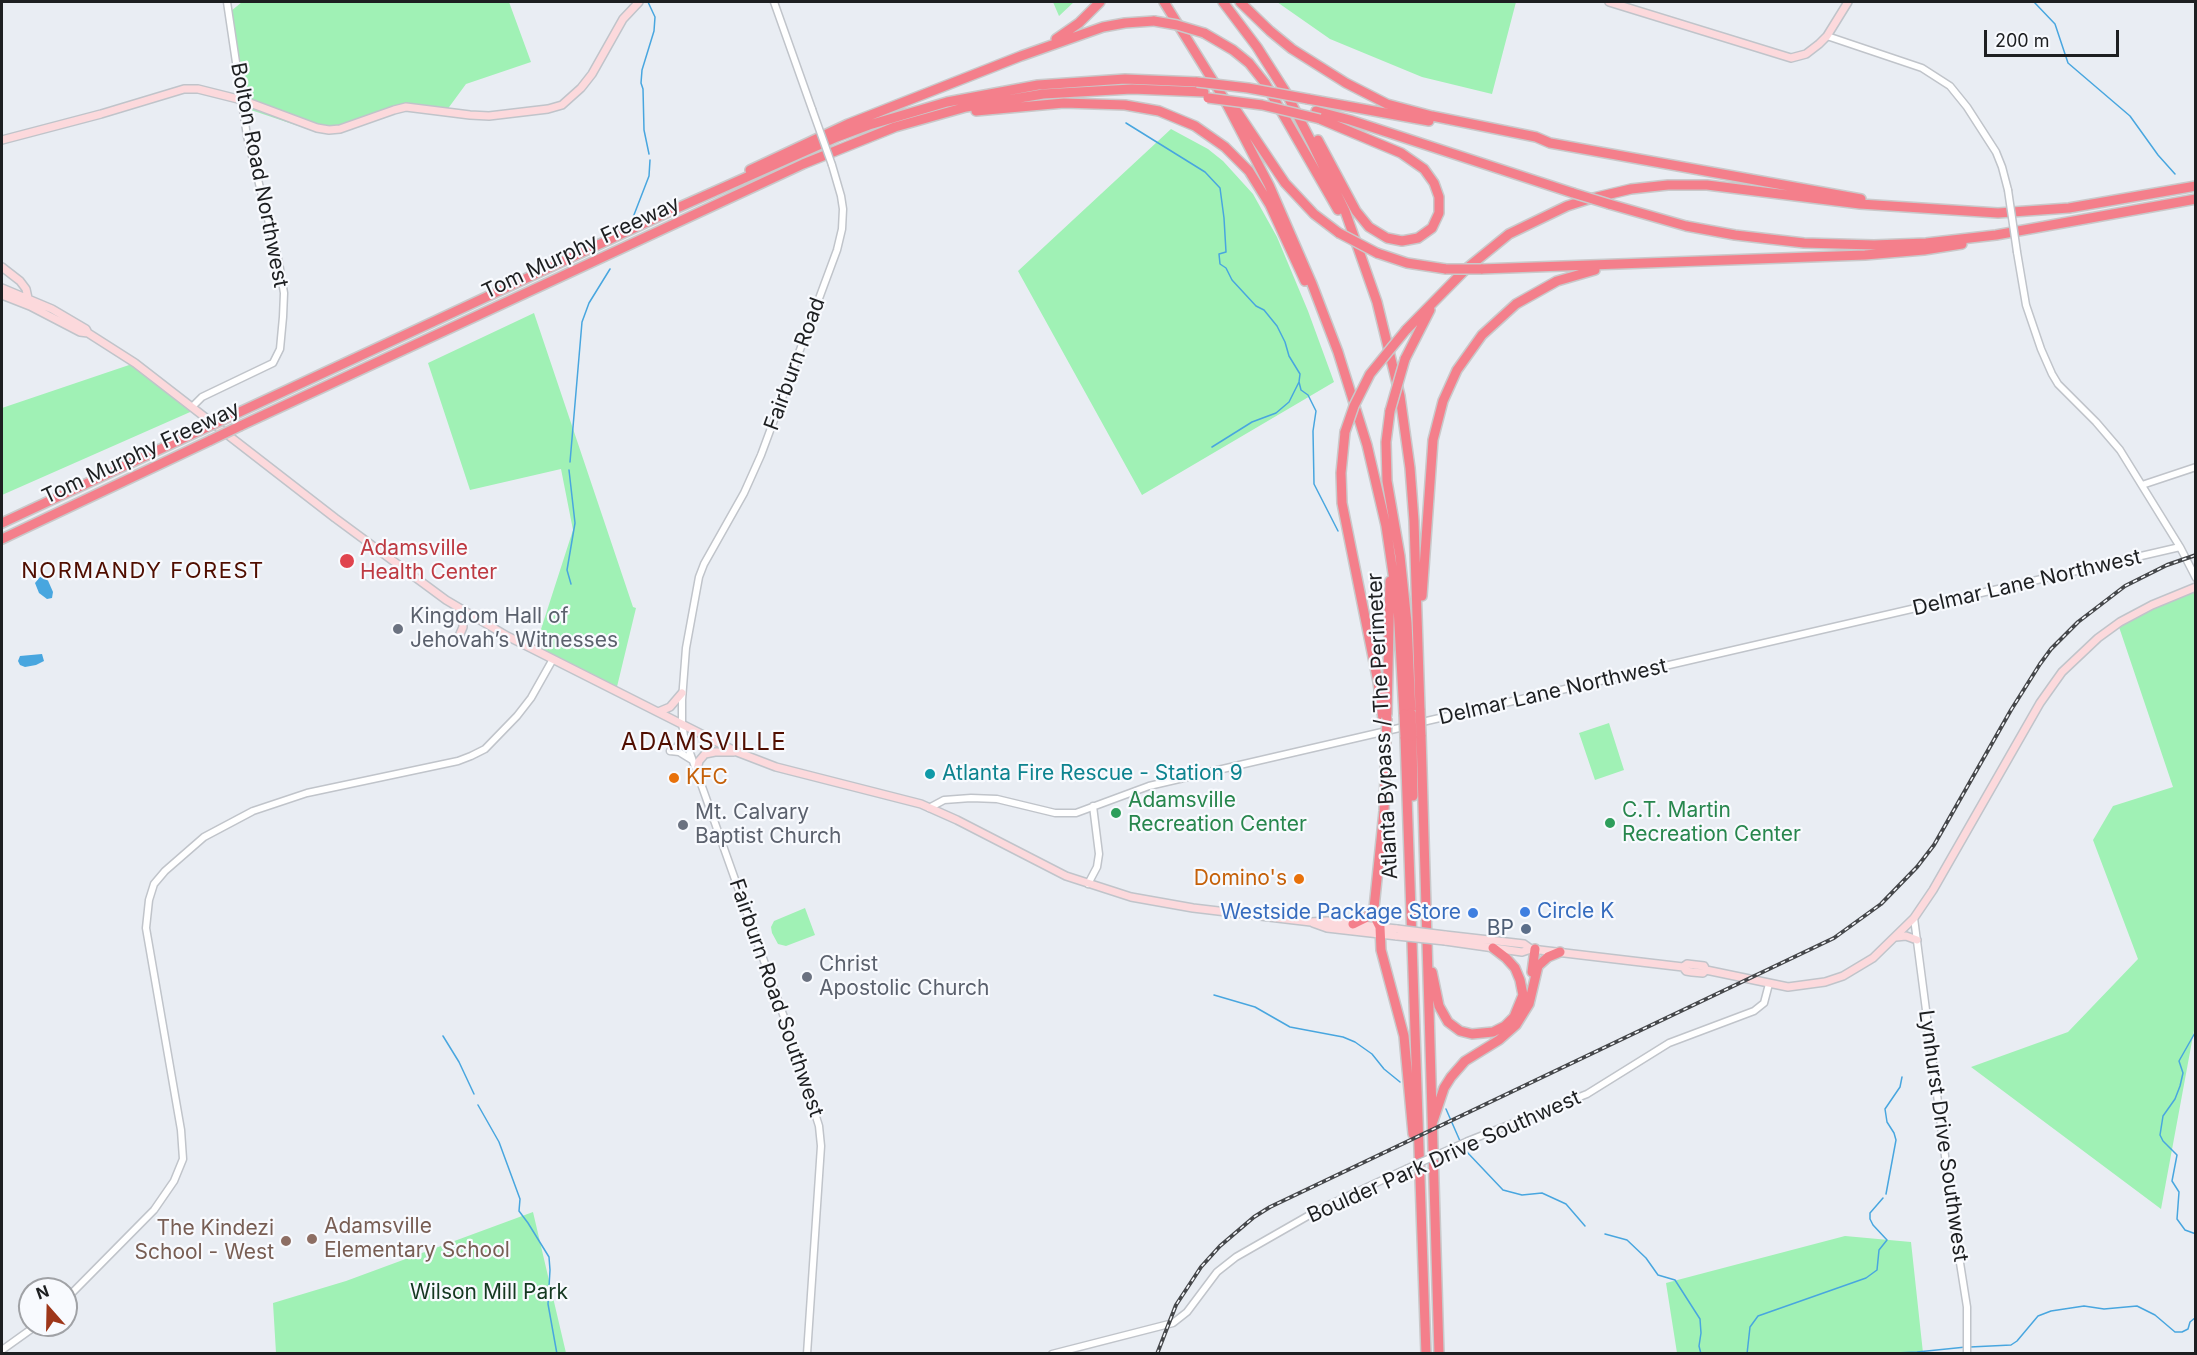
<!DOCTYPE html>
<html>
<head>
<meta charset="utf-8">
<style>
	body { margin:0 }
	#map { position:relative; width:2197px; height:1355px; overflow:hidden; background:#e9edf3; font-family:Inter,sans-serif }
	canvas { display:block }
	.frame { position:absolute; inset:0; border:3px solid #1d1f21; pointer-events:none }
	.north { position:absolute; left:18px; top:1277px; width:60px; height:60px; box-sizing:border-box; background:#f8fafe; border:2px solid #a0a2a6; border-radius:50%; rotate:340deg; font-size:16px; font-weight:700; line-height:24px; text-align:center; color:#1d1f21 }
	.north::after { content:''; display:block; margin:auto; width:21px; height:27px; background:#9e3619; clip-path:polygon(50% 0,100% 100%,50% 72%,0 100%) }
	.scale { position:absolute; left:1984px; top:30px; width:135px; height:27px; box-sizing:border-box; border:3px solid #1d1f21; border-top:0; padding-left:8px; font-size:18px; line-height:21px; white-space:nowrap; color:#1d1f21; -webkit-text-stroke:4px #f8fafe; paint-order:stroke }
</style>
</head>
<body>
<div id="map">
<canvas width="2197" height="1355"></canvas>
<div class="frame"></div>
<div class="north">N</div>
<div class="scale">200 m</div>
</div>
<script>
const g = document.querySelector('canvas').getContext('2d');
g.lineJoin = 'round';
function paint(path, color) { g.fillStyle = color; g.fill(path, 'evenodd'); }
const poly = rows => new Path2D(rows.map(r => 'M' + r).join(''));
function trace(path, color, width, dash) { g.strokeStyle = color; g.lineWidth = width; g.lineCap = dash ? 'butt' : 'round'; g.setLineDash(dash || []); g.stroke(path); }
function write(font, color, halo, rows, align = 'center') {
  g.font = font + ' Inter,sans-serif'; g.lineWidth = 4.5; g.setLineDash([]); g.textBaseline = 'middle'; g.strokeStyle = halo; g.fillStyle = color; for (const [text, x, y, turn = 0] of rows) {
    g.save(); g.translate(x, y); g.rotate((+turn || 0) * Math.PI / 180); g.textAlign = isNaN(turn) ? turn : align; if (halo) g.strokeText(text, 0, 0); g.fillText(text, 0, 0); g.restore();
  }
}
const green = poly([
	[242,2,509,2,531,62,466,84,444,114,397,109,366,121,319,133,242,107,225,16],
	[1053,2,1074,2,1059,16],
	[1277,2,1516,2,1492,94,1422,77,1330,39],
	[1171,129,1208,149,1223,161,1253,194,1277,237,1308,311,1334,382,1142,495,1018,271],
	[534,313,633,607,636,608,615,695,534,651,573,530,561,469,470,490,428,363],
	[135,363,197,409,2,495,2,408],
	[2195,588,2195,1025,2161,1209,1971,1067,2068,1032,2138,959,2093,840,2113,806,2173,787,2118,624],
	[1609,723,1624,770,1595,780,1579,733],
	[805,908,815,935,786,946,778,944,772,933,771,927,774,921],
	[533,1212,566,1353,276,1353,273,1303,346,1281],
	[1845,1236,1911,1242,1923,1353,1677,1353,1666,1283]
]);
const water = poly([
	[46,576,53,592,52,598,47,599,39,593,35,583,40,577],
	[42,654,44,661,36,665,25,667,20,665,18,661,20,656]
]);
const stream = poly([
	[648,2,655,17,654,31,642,70,641,83,643,89,644,130,649,154],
	[2034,2,2055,24,2068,63,2130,116,2158,155,2175,174],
	[1126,123,1205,172,1220,188,1224,218,1226,252,1219,254,1220,264,1226,268,1232,280,1256,306,1264,310,1277,326,1285,342,1289,356,1300,374,1299,382,1289,402,1276,413,1252,422,1212,447],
	[632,220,649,176,650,160],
	[1299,382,1301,390,1308,395,1316,411,1313,431,1314,484,1338,531],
	[570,462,582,322,589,303,610,269],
	[569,470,575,523,567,570,571,584],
	[1214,995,1255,1007,1290,1027,1343,1037,1355,1042,1372,1054,1384,1069,1400,1082],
	[2196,1031,2179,1061,2183,1073,2180,1086,2175,1099,2163,1116,2160,1135,2163,1141,2177,1155,2172,1181,2179,1192,2177,1219,2185,1230,2196,1234],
	[443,1036,459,1062,474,1094],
	[478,1105,499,1142,520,1199,519,1211,528,1223,549,1257,550,1270,548,1304,557,1354],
	[1446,1109,1460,1141],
	[1463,1145,1466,1151,1503,1190,1522,1195,1542,1193,1566,1204,1585,1226],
	[1886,1194,1896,1140,1894,1133,1887,1122,1885,1109,1900,1087,1902,1077],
	[1605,1234,1627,1240,1646,1258,1658,1275,1675,1280,1700,1319,1701,1333,1699,1346,1701,1354],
	[1970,1347,2011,1345,2017,1341,2038,1316,2051,1311,2084,1306,2104,1309,2137,1306,2155,1315,2175,1332,2182,1332,2188,1329,2190,1322,2196,1317],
	[1747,1354,1750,1327,1758,1316,1866,1278,1877,1270,1879,1250,1887,1240,1873,1225,1870,1219,1870,1213,1883,1198],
	[1874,1354,1917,1352,1966,1347]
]);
const tertiary = poly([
	[774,2,812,109],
	[1827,36,1922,68,1950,86,1967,107,1996,152,2002,167,2008,190],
	[2017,252,2026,305,2041,349,2052,374,2058,384,2096,422,2120,450,2180,547,2196,578],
	[192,407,202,397,273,363,280,349,283,317,284,293,279,263,247,136,227,2],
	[2142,485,2196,467],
	[1418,723,2180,547],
	[670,751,679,752,692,760],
	[670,751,677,747,684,736],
	[929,808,944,800,971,798,997,799,1055,813,1076,813,1149,786,1408,726],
	[1088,884,1097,867,1099,854,1093,806],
	[1914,918,1954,1225,1967,1307,1967,1354],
	[1468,1141,1587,1094,1669,1043,1754,1011,1764,1003,1769,984],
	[66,1299,154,1210,174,1181,183,1159,181,1130,146,928,149,900,154,884,165,871,204,837,253,811,307,793,458,761,471,756,485,749,517,716,531,698,553,659],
	[2,1350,37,1325],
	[807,1354,821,1146,819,1126,790,1034,684,736,682,723,682,700,686,648,699,577,704,564,744,493,761,455,837,250,842,229,843,209,841,196,832,165],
	[1052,1354,1173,1323,1187,1312,1217,1272,1236,1257,1320,1209,1406,1169]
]);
const secondary = poly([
	[1609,2,1791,58,1806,54,1819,44,1827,36,1848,2],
	[2,140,101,114,184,89,198,89,242,100,317,128,329,130,340,129,394,110,406,107,470,115,489,116,548,109,562,105,581,88,592,74,623,19,639,2],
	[2,267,20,281,26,289,28,298],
	[2,288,52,309,86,329,88,333,135,363,335,518,446,600,507,636,737,752,776,767,921,804,957,820,1066,876,1131,897,1193,908,1311,922,1327,921,1397,929],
	[2,295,30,306,80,332,88,333],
	[460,634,463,627,462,610],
	[658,712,670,707,682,693],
	[697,770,699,761,705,754,715,752,734,752],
	[1313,923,1327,928,1397,936],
	[1445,935,1524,944,1531,949,1683,967,1687,964,1704,966,1706,970,1788,987,1825,982,1843,976,1873,958,1914,918,1933,890,2040,703,2062,672,2098,638,2120,622,2152,605,2196,587],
	[1896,937,1906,936,1917,940],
	[1445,941,1522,952,1531,949],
	[1683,967,1686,971,1692,972,1703,973,1706,970]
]);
const motorway = poly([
	[1164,2,1223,97,1269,185,1312,284,1338,352,1367,445,1386,526,1398,607,1404,714],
	[1223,2,1257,47,1285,91,1313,145,1345,211,1377,302,1400,396,1410,468,1414,521,1420,710],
	[1240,2,1270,31,1292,49,1346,83,1387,104,1432,116,1536,137,1550,143,1861,199],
	[1204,33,1233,50,1249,63,1265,83,1338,210],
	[1056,39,1079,23,1100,2],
	[1308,99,1429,121],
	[1234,107,1285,183,1314,214,1339,233],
	[976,111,1064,103,1125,105,1159,111,1195,126,1225,147,1249,171,1270,205,1305,281],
	[1316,111,1350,120,1573,193],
	[1318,140,1356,211,1369,227,1387,238,1402,241,1418,238,1432,228,1439,213,1439,197,1434,183,1424,169,1401,153,1320,119],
	[750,170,848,124,1021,56,1103,27,1125,23,1154,21],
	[1609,204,1686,226,1735,235,1804,243,1874,245,1926,243,1996,235,2196,199],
	[1377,253,1407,263,1446,269],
	[1481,269,1865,255,1924,250,1962,244],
	[1406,330,1466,269,1509,234,1567,206,1589,199,1631,189,1668,185,1707,185,1860,204,1998,213,2069,208,2196,186],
	[1405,359,1430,310],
	[1390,411,1386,442,1387,481,1400,556,1407,623,1411,713],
	[229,417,675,209,837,137,869,125,947,102,1038,85,1125,79,1197,82],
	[240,426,803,164,895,127,966,107,1043,94,1132,89,1204,92],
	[1345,432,1341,473,1342,503,1378,682,1383,719],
	[2,523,199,431],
	[2,539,211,440],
	[1422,596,1433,440,1443,401,1457,370,1482,335,1516,304,1557,281,1595,270],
	[1387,714,1390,581],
	[1421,735,1439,1354],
	[1412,736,1413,796],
	[1405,737,1426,1354],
	[1386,743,1384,811,1374,908,1375,917,1380,927,1381,950,1404,1036,1413,1134],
	[1353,924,1367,917,1374,908],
	[1432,972,1439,1006,1448,1022,1460,1031,1472,1034,1493,1032,1505,1026,1514,1017,1523,995,1520,980,1515,968,1506,958,1493,948],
	[1532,972,1535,949],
	[1433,1121,1444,1088,1451,1077,1465,1061,1499,1040,1516,1025,1529,1004,1538,966,1548,957,1560,952]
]);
const rail = poly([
	[1157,1354,1176,1305,1201,1267,1220,1246,1254,1217,1270,1207,1834,938,1881,904,1917,867,1934,845,2011,710,2040,664,2051,649,2078,622,2125,586,2167,565,2196,555]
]);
const tertiaryBridge = poly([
	[812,109,832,165],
	[2008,190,2017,252],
	[1406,1169,1468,1141]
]);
const secondaryBridge = poly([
	[1397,929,1445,935],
	[1397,936,1445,941]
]);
const motorwayBridge = poly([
	[1154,21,1177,25,1204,33],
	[1197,82,1248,88,1308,99],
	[1208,98,1262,105,1320,119],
	[1573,193,1609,204],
	[1339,233,1377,253],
	[1446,269,1481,269],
	[1390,411,1405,359],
	[199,431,229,417],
	[1345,432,1354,406,1370,374,1406,330],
	[211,440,240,426],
	[1420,710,1421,735],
	[1411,713,1412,736],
	[1404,714,1405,737],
	[1386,743,1387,718]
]);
const markers = [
	[347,561,8,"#e0444e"],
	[398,629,6,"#6b7280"],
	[930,774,6,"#0f9aa8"],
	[674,778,6,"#e8710a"],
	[1116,813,6,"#2e9e5b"],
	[1610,823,6,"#2e9e5b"],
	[683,825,6,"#6b7280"],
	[1299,879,6,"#e8710a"],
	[1525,912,6,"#3f7fe0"],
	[1473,913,6,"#3f7fe0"],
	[1526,929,6,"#5c6f8a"],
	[807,977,6,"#6b7280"],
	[312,1239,6,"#8d6e63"],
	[286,1241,6,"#8d6e63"]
];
const streetNames = [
	["Bolton Road Northwest",259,175,79],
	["Tom Murphy Freeway",581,248,-25],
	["Fairburn Road",795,364,-70],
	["Tom Murphy Freeway",141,453,-25],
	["Delmar Lane Northwest",2027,583,-13],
	["Delmar Lane Northwest",1553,692,-13],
	["Atlanta Bypass / The Perimeter",1383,726,-93],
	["Fairburn Road Southwest",776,998,71],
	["Lynhurst Drive Southwest",1943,1136,82],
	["Boulder Park Drive Southwest",1444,1157,-24]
];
const healthNames = [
	["Adamsville",360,549],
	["Health Center",360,573]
];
const worshipNames = [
	["Kingdom Hall of",410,617],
	["Jehovah’s Witnesses",410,641],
	["Mt. Calvary",695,813],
	["Baptist Church",695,837],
	["Christ",819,965],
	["Apostolic Church",819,989]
];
const cultureNames = [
	["Atlanta Fire Rescue - Station 9",942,774]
];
const foodNames = [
	["KFC",686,778],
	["Domino's",1287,879,"right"]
];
const leisureNames = [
	["Adamsville",1128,801],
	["Recreation Center",1128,825],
	["C.T. Martin",1622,811],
	["Recreation Center",1622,835]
];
const shopNames = [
	["Circle K",1537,912],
	["Westside Package Store",1461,913,"right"]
];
const serviceNames = [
	["BP",1514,929]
];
const educationNames = [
	["Adamsville",324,1227],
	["Elementary School",324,1251],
	["The Kindezi",274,1229,"right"],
	["School - West",274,1253,"right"]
];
const parkNames = [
	["Wilson Mill Park",489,1293]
];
const neighbourhoodNames = [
	["NORMANDY FOREST",143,571]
];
const quarterNames = [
	["ADAMSVILLE",704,743]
];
paint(green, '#a0f1b5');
paint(water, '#48a6df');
trace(stream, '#48a6df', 1.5);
trace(tertiary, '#c0c4ca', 9);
trace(secondary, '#c0c4ca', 10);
trace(motorway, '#c9c9ca', 12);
trace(tertiary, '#fff', 6);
trace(secondary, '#fcd9dc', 7);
trace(motorway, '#f47f8b', 9);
trace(rail, '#45474a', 4);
trace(rail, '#f8fafe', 1.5, [4.5]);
trace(tertiaryBridge, '#c0c4ca', 9, []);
trace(secondaryBridge, '#c0c4ca', 10, []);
trace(motorwayBridge, '#c9c9ca', 12, []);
trace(tertiaryBridge, '#fff', 6);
trace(secondaryBridge, '#fcd9dc', 7);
trace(motorwayBridge, '#f47f8b', 9);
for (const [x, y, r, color] of markers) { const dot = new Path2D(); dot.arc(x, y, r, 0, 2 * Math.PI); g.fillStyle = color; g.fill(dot); trace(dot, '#f8fafe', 2); }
write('21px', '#1d1f21', '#f8fafe', streetNames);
write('21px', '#be3a42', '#f8fafe', healthNames, 'left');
write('21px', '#5b616d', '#f8fafe', worshipNames, 'left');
write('21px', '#0d838f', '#f8fafe', cultureNames, 'left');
write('21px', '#c56008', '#f8fafe', foodNames, 'left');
write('21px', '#27864d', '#f8fafe', leisureNames, 'left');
write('21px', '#366cbe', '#f8fafe', shopNames, 'left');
write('21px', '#4e5e75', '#f8fafe', serviceNames, 'right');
write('21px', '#785e54', '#f8fafe', educationNames, 'left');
write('21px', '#143820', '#f8fafe', parkNames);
g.letterSpacing = '1.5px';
write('22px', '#500e00', '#f8fafe', neighbourhoodNames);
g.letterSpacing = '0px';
g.letterSpacing = '1.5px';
write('24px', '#500e00', '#f8fafe', quarterNames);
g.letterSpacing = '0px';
</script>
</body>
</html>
